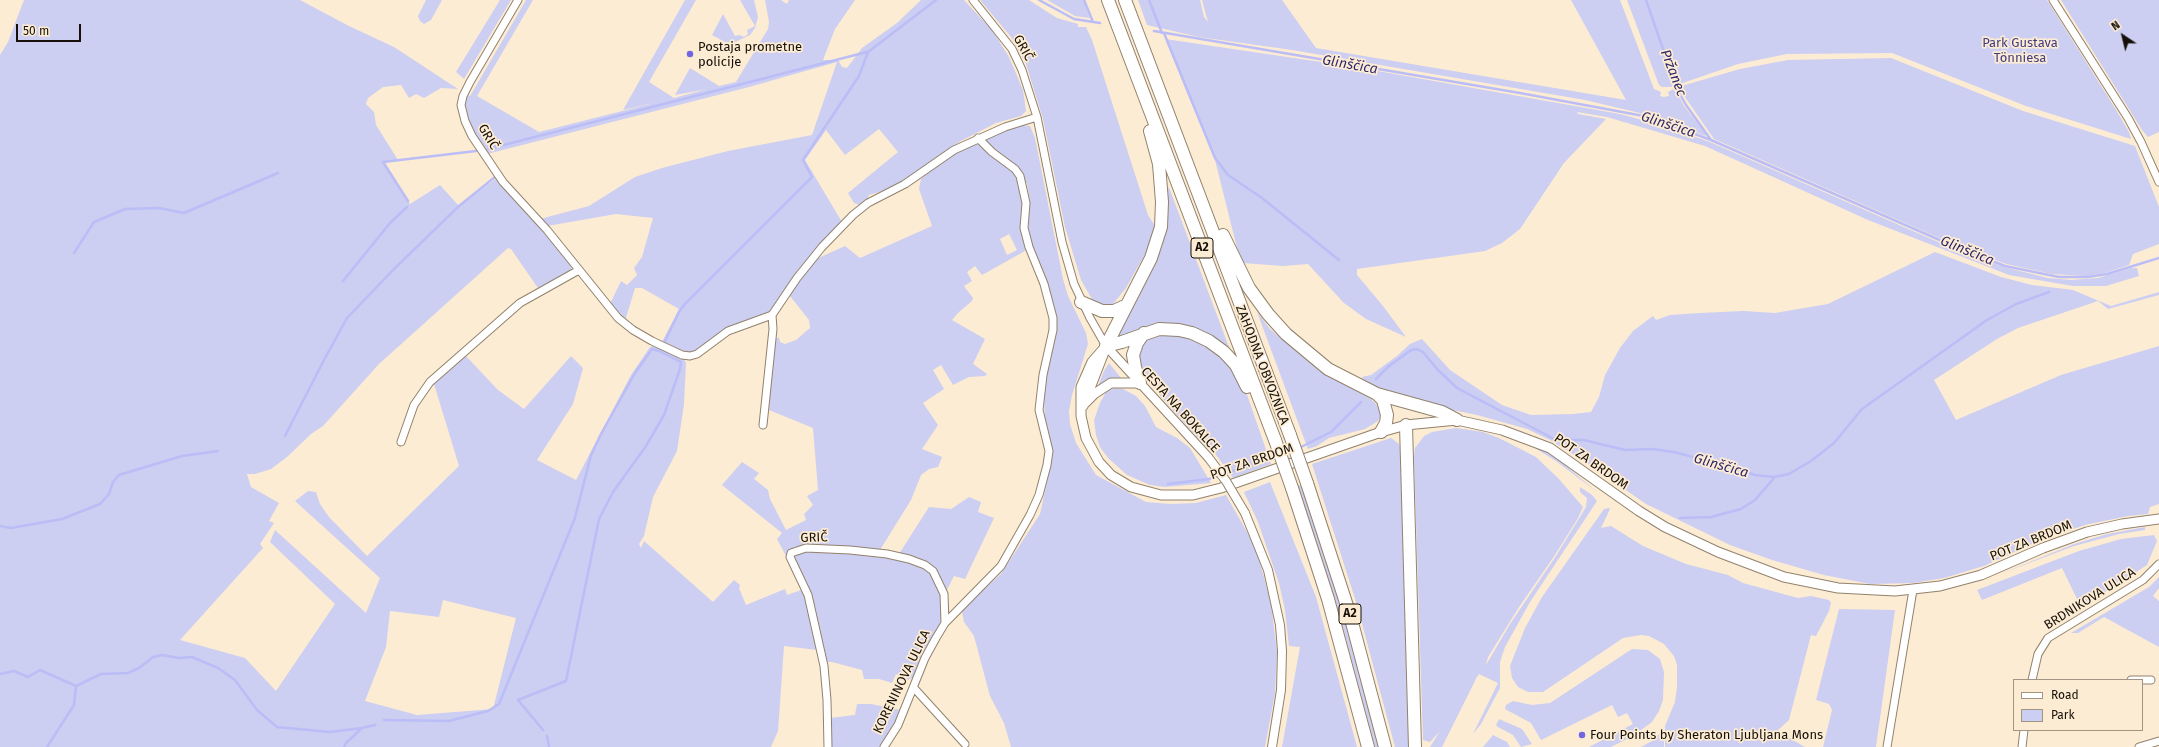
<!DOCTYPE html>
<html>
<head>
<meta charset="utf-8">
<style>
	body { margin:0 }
	#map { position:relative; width:2159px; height:747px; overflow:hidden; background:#fdecd4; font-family:"Fira Sans",sans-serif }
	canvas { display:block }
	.legend { position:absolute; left:2013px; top:679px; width:130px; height:52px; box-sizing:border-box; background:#fdecd4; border:1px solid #a19482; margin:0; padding:5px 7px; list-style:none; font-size:12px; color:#161008 }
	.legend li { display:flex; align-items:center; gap:8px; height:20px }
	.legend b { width:20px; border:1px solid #a19482 }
	.north { position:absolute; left:2103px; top:16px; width:40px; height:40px; -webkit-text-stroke:3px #fdecd4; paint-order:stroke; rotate:325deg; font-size:11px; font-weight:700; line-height:16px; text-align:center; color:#161008 }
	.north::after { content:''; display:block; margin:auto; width:14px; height:18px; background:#161008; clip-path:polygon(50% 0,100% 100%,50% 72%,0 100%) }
	.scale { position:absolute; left:16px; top:24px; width:65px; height:18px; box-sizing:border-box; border:2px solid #161008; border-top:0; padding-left:5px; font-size:12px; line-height:14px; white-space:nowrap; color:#161008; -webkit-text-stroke:3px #fdecd4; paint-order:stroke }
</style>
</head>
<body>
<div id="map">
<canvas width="2159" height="747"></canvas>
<ul class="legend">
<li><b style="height:5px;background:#fff"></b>Road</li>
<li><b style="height:11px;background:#cccef2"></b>Park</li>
</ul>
<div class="north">N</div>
<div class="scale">50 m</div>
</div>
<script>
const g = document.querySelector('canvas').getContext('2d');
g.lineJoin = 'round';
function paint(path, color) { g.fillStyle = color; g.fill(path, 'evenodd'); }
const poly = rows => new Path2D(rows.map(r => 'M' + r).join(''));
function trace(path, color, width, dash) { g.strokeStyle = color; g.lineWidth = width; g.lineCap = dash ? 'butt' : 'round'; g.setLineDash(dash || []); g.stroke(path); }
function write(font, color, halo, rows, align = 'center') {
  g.font = font + ' "Fira Sans",sans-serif'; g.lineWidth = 3.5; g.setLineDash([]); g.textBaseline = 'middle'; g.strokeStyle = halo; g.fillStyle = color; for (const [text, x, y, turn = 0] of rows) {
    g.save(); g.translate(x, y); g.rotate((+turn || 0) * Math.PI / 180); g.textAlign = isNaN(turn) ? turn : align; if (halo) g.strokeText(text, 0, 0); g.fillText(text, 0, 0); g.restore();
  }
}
const green = poly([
	[24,0,300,0,349,26,394,47,458,89,441,88,424,98,416,94,409,98,401,85,383,87,368,98,366,104,374,112,376,125,398,160,385,163,410,204,440,185,459,206,497,178,572,265,570,272,538,288,511,249,508,248,379,364,323,426,311,434,287,457,271,469,255,474,247,474,251,487,279,503,269,521,274,523,260,544,263,548,180,640,245,658,276,691,335,604,270,542,275,530,366,613,380,578,295,501,308,491,316,492,320,504,329,517,367,556,459,466,434,384,465,355,498,390,524,409,571,356,583,368,573,404,537,460,576,480,631,375,650,347,655,345,684,359,686,363,684,404,677,451,653,497,644,536,639,544,641,548,644,541,713,602,734,580,740,585,739,588,746,605,785,589,787,595,804,589,817,650,784,646,778,731,771,747,0,747,0,55,8,42],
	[443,600,516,618,493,709,417,715,365,701,386,647,390,611,439,617],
	[426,0,442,0,431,20,424,24,420,21,418,16],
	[500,0,511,0,464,79,456,72],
	[526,0,533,0,477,96,539,132,658,102,623,110,685,0,696,0,649,82,674,98,707,89,675,95,690,68,719,86,736,82,768,29,769,22,765,0,781,0,787,4,789,0,855,0,835,29,823,60,838,60,842,67,847,68,862,48,897,23,921,0,964,0,992,30,1009,57,1023,90,1026,111,1021,116,996,123,959,142,903,181,889,189,869,195,867,201,860,205,854,203,848,193,898,152,879,129,845,155,826,130,805,160,842,222,775,307,768,313,717,335,696,351,686,353,677,350,662,342,679,309,642,288,635,288,625,321,610,304,621,281,627,285,637,275,634,268,642,257,653,218,616,214,547,226,540,219,589,206,635,177,662,168,728,151,812,135,837,62,749,87,487,154,473,133,466,118,465,101,468,95,470,96,476,86],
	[740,0,754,0,758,17,755,28,750,35,733,43,725,42,712,35,723,14,735,36,739,35,744,37,748,34,747,30,755,26],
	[980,0,1029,0,1057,18,1078,24,1078,27,1086,27,1092,40,1148,215,1155,226,1148,249,1136,270,1126,288,1113,304,1101,306,1093,301,1081,280,1065,227,1043,119,1026,64,1011,37],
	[1047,0,1083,0,1090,18,1075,16],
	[1138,0,1200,0,1204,17,1208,22,1202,0,1282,0,1316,48,1626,100,1571,0,1620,0,1654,89,1661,92,1660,96,1664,97,1669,96,1668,92,1675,88,1684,106,1706,134,1705,136,1661,118,1585,100,1292,50,1199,37,1147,25],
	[1627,0,2047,0,2115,108,2129,132,2131,139,2026,106,1892,53,1787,54,1738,64,1671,87,1662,87,1659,85],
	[2061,0,2159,0,2159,132,2148,137,2142,130],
	[1165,39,1355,67,1620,114,1661,125,1710,142,1954,249,2004,267,2048,278,2071,280,2098,278,2131,268,2137,268,2139,276,2106,286,2073,286,2009,275,1868,220,1705,146,1607,117,1577,112,1578,114,1606,119,1564,163,1520,229,1502,243,1485,251,1357,269,1357,275,1383,306,1406,337,1366,319,1344,303,1308,264,1283,266,1243,263,1237,248,1215,160],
	[1891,58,2023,111,2135,146,2159,207,2159,244,2133,254,2129,265,2105,273,2086,276,2052,274,2006,264,1953,244,1714,139,1678,87,1740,69,1788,60],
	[1022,125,1030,126,1035,138,1063,279,1068,296,1086,333,1088,344,1072,395,1069,411,1070,424,1076,443,1096,475,1146,502,1171,504,1196,503,1226,495,1252,541,1259,559,1271,604,1277,652,1275,693,1265,747,1011,747,1004,723,990,696,974,636,964,622,962,612,970,601,1001,574,1040,514,1053,455,1045,419,1044,399,1046,373,1054,342,1056,318,1035,261,1028,228,1030,201,1027,184,1021,174,986,142,986,137],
	[977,143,1014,172,1018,179,1023,197,1025,251,982,275,975,266,967,272,972,281,964,286,973,298,972,301,959,312,952,320,985,339,973,364,987,374,985,376,969,377,953,385,941,365,933,370,944,389,923,403,938,425,922,449,942,457,938,467,929,469,921,475,911,500,880,550,804,546,794,547,788,551,786,556,777,539,782,533,722,485,742,462,759,473,754,479,768,490,770,499,786,530,806,520,804,514,813,505,807,496,818,490,813,428,769,410,774,340,779,337,780,342,785,344,796,340,810,328,809,320,790,296,802,274,814,260,845,246,860,258,932,226,919,189,921,179,950,153],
	[1009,234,1017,250,1007,255,1000,239],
	[1168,187,1170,190,1230,350,1196,330,1119,339,1115,336,1148,278,1162,247,1167,221],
	[1935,252,2001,277,2032,285,2073,290,2111,306,2159,292,2159,295,2108,309,2098,301,2018,328,1997,339,1934,380,1956,420,2061,375,2159,346,2159,504,2150,507,2148,514,2128,516,2085,525,2041,540,1984,566,1944,578,1913,583,1870,584,1824,575,1772,560,1730,545,1646,504,1587,463,1550,440,1527,429,1477,415,1443,408,1365,384,1362,377,1371,375,1397,356,1410,344,1422,339,1450,370,1502,405,1531,415,1573,414,1591,412,1599,397,1605,375,1620,348,1633,331,1653,316,1656,320,1670,315,1700,313,1744,311,1775,313,1828,304],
	[1257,312,1270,329,1305,359,1330,377,1371,399,1378,406,1381,416,1378,421,1365,429,1329,438,1317,446,1308,449],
	[1156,334,1187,336,1222,355,1245,389,1271,464,1233,478,1211,448,1206,448,1161,397,1139,367,1137,357,1144,340],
	[1109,363,1121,378,1112,379,1098,386,1104,371],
	[1114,388,1123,389,1136,396,1145,406,1156,427,1177,438,1190,448,1211,483,1165,487,1150,485,1127,475,1108,458,1100,447,1096,435,1094,420,1100,403,1106,392],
	[1456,428,1483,432,1499,438,1536,457,1559,479,1583,507,1578,518,1555,555,1519,607,1488,657,1486,665,1510,624,1556,556,1586,507,1587,498,1580,492,1580,487,1592,495,1597,501,1530,602,1505,647,1500,662,1500,688,1481,724,1473,734,1498,683,1479,674,1473,683,1476,679,1442,747,1430,747,1440,731,1430,742,1423,740,1414,458,1415,448,1424,436,1432,432],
	[1391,438,1399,444,1401,451,1410,747,1395,747,1357,605,1312,464],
	[1534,446,1553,455,1597,492,1556,461,1533,447],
	[1270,482,1316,597,1357,747,1282,747,1300,647,1289,646,1285,610,1279,583,1258,522,1244,492],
	[1302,484,1352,644,1379,747,1375,747,1339,613,1298,486],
	[969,497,981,502,978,512,994,518,965,579,954,576,946,592,937,574,899,554,929,507,951,509],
	[1609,508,1610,509,1601,528,1611,526,1643,546,1686,564,1728,575,1743,583,1798,598,1811,596,1829,600,1831,603,1829,611,1816,636,1811,635,1789,720,1777,731,1805,747,1665,747,1665,726,1675,702,1677,687,1677,665,1674,656,1664,644,1649,636,1641,635,1623,638,1543,692,1528,692,1518,687,1512,678,1510,666,1525,628,1542,597,1604,509],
	[2145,527,2145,530,2119,534,2074,546,2000,574,2074,544,2107,534],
	[2154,535,2157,541,2147,565,2081,607,2062,568,1982,600,1977,590,2079,551,2121,539],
	[799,551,870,554,909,561,931,574,937,582,943,610,941,622,915,676,908,680,896,674,892,683,879,679,864,679,862,670,832,662,826,662,812,597,794,560,796,554],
	[2159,577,2159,588,2153,596,2159,601,2159,647,2104,617,2078,633,2071,633,2149,587],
	[1839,609,1895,610,1876,747,1823,747,1832,710,1829,704,1816,700],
	[1632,649,1648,650,1660,659,1664,672,1663,700,1659,711,1652,722,1633,736,1611,747,1589,747,1633,724,1627,713,1618,717,1612,705,1541,740,1531,723,1505,709,1506,705,1513,701,1532,705,1550,703],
	[857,704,871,704,901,710,882,747,830,747,830,718,855,715],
	[1499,719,1522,729,1532,744,1521,747,1513,735,1498,727,1496,725],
	[1664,729,1664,747,1641,747,1652,741],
	[1493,735,1507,742,1510,747,1483,747]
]);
const stream = poly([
	[1039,0,1074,19,1100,23],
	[1084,0,1093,22],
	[1149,0,1162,33],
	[1646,0,1677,89,1686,105,1711,140],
	[1154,31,1520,93,1649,117,1711,140,1951,245,2005,266,2059,277,2087,277,2107,274,2159,258],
	[1164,33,1215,158,1228,175,1262,198,1339,260],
	[488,149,867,52],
	[408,201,383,162,476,151],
	[74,253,94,222,125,209,159,208,184,213,278,173],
	[343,281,390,223,407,207],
	[665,341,679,312,684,305,812,177,803,160,859,76,868,52,936,0],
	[1376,379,1389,366,1411,350,1417,349,1423,352,1437,369,1457,388,1556,440,1584,440,1625,450,1652,449,1674,452,1731,467,1755,475,1774,477,1789,474,1811,461,1834,443,1862,409,1987,320,2016,304,2049,292],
	[285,436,324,360,347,318,393,270,459,206,495,177],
	[1299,448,1331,432,1361,402],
	[1168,484,1209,479,1278,456],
	[1680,518,1711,517,1741,509,1755,500,1774,478],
	[0,526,11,528,62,519,100,504,109,494,113,482,119,475,182,456,218,451],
	[0,674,14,671,28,677,40,670,76,686],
	[384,720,449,721,488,711,499,704,575,518,591,455,601,434,635,373,652,349,659,351],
	[543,730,518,700,566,681,599,519,613,492,646,446,664,415,680,369,681,362,659,351],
	[547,736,549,747],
	[47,747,74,705,76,686,101,674,128,673,139,668,153,657,162,655,179,658,192,657,218,668,235,680,257,710,277,727,330,732,362,728],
	[344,747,346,743,362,728,375,725]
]);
const minor = poly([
	[518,0,470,82,463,96,461,105,465,121,472,136,503,182,547,230,618,318,633,330,652,341,682,355,690,356,697,354,728,331,772,315],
	[973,0,1012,49,1022,70,1037,117,1062,242,1074,284,1090,318,1106,346],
	[2053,0,2128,118,2141,142,2159,182],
	[763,425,773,329,772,315,797,278,822,247,853,215,868,203,905,184,954,150,1005,127,1037,117],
	[401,442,414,405,430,382,520,303,579,270],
	[2032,680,2038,654,2048,638,2143,580,2159,564],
	[2131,680,2151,680],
	[914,688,965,744],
	[828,747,827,700,824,666,808,595,790,557,791,553,806,548,850,550,887,554,909,559,925,565,933,571,944,594,945,623],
	[884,747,898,725,925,658,936,638,945,623,1001,566,1030,515,1039,495,1047,465,1049,451,1039,410,1043,375,1053,330,1053,318,1044,284,1029,247,1024,228,1026,203,1020,176,1015,169,992,152,978,138],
	[1887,747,1913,590],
	[2022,747,2024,730],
	[2139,747,2159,741]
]);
const tertiary = poly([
	[1106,346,1208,457],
	[1245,513,1268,570,1280,625,1282,651,1281,690,1272,747]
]);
const secondary = poly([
	[1106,346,1092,362,1081,387,1081,416,1086,438,1099,462,1111,475,1131,487,1161,495,1193,495,1221,488,1381,432,1406,425,1457,420,1502,430,1550,448,1639,511,1665,527,1718,552,1784,577,1838,588,1895,591,1940,586,1981,575,2043,548,2087,532,2122,524,2159,519],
	[1084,404,1094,394,1111,383,1140,383],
	[1083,406,1106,347]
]);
const motorway = poly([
	[1108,0,1275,440],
	[1125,0,1290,435],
	[1223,235,1249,288,1268,314,1286,334,1328,369,1377,394,1383,400,1387,415,1386,423,1381,432],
	[1081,302,1102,311,1114,311,1127,305],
	[1106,346,1151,258,1161,227,1162,202,1159,164,1150,131],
	[1106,346,1122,342,1159,329,1179,330,1192,333,1209,341,1224,352,1236,365,1247,387],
	[1140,383,1135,367,1133,355,1137,343,1144,333],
	[1377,394,1442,412,1457,420],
	[1406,425,1415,747],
	[1307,483,1350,615,1385,747],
	[1292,488,1328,599,1368,747]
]);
const tertiaryBridge = poly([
	[1208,457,1226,481,1245,513]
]);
const motorwayBridge = poly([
	[1290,435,1307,483],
	[1275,440,1292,488]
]);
const markers = [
	[690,54,4,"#7166e1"],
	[1582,735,4,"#7166e1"]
];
const shields = [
	[1202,248,22],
	[1350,614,22]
];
const shieldNames = [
	["A2",1202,248],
	["A2",1350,614]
];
const parkNames = [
	["Park Gustava",2020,43],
	["Tönniesa",2020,58]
];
const poiNames = [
	["Postaja prometne",698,47],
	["policije",698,62],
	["Four Points by Sheraton Ljubljana Mons",1590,735]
];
const streetNames = [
	["GRIČ",1023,48,61],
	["GRIČ",488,137,59],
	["ZAHODNA OBVOZNICA",1262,365,69],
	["CESTA NA BOKALCE",1180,410,48],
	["POT ZA BRDOM",1252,462,-19],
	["POT ZA BRDOM",1591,462,35],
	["GRIČ",814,538,-2],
	["POT ZA BRDOM",2031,541,-22],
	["BRDNIKOVA ULICA",2090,599,-32],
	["KORENINOVA ULICA",902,682,-64]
];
const waterNames = [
	["Glinščica",1350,65,10],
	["Pržanec",1673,73,69],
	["Glinščica",1668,125,18],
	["Glinščica",1967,251,22],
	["Glinščica",1721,466,16]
];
paint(green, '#cccef2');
trace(stream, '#bbbdf6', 2.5);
trace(minor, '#92826c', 9);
trace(tertiary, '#92826c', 10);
trace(secondary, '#92826c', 11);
trace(motorway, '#92826c', 14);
trace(minor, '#fff', 7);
trace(tertiary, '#fff', 8);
trace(secondary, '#fff', 9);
trace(motorway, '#fff', 12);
trace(tertiaryBridge, '#92826c', 10, []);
trace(motorwayBridge, '#92826c', 14, []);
trace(tertiaryBridge, '#fff', 8);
trace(motorwayBridge, '#fff', 12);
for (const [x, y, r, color] of markers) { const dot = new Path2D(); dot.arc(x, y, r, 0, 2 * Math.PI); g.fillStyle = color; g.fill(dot); trace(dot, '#fdecd4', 1.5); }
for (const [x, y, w] of shields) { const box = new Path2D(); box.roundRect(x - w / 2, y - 10, w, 20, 3); g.fillStyle = '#fdecd4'; g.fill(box); trace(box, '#161008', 1); }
write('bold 12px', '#161008', null, shieldNames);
write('13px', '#423d81', '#fdecd4', parkNames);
write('13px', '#161008', '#fdecd4', poiNames, 'left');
write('13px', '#161008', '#fdecd4', streetNames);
write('italic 14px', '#2f286a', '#fdecd4', waterNames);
</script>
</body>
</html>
